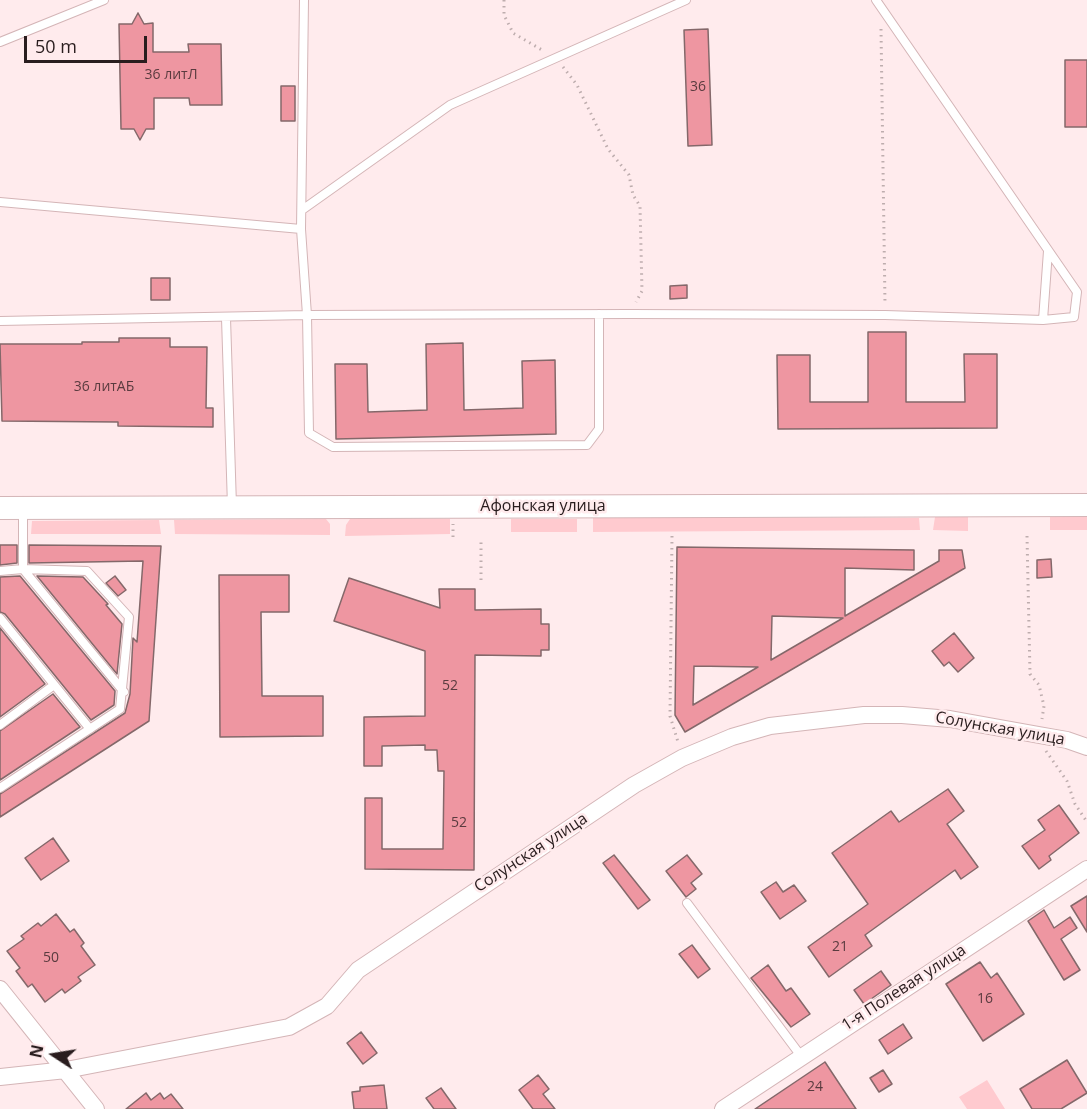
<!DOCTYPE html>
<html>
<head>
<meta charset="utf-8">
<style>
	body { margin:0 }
	#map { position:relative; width:1087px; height:1109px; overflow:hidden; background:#ffebed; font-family:"Open Sans",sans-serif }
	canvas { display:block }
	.north { position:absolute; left:24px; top:1025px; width:60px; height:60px; -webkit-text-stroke:4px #ffebed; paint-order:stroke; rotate:282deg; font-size:16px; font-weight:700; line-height:24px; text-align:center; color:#291d1e }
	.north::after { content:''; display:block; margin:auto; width:21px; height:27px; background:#291d1e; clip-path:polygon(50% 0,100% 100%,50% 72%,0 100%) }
	.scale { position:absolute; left:24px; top:36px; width:123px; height:27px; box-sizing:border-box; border:3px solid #291d1e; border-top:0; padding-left:8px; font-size:18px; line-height:21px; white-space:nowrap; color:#291d1e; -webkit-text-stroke:4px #ffebed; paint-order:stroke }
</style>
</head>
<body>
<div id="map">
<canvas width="1087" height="1109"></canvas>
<div class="north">N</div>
<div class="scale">50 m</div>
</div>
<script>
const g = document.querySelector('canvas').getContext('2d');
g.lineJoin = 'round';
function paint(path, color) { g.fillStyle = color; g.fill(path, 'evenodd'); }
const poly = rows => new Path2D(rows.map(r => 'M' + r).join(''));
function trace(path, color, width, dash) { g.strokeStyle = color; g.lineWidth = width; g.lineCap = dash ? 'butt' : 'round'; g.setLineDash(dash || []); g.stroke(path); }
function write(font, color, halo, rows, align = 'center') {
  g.font = font + ' "Open Sans",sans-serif'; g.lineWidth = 5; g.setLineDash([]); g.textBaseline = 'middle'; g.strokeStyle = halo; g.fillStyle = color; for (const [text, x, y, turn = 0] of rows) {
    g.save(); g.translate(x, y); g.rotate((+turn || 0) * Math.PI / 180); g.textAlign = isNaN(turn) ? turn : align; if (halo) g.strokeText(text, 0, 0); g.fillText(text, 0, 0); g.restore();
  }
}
const green = poly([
	[935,517,968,517,968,531,933,530],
	[1050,517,1087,517,1087,530,1050,530],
	[593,518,919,518,920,530,593,532],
	[326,519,330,524,330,535,175,534,174,520],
	[350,519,450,519,450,534,345,536,346,525],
	[511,519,577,519,577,532,511,532],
	[159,520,161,534,31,534,32,521],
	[987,1080,1005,1109,967,1109,959,1097]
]);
const building = poly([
	[138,13,144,24,153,23,153,52,189,52,188,44,221,44,222,105,190,105,189,98,154,98,154,129,146,129,140,140,134,129,121,129,119,24,132,24,138,13],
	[708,29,712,145,688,146,684,30,708,29],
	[1065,60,1087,60,1087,127,1065,127,1065,60],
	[281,86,295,86,295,121,281,121,281,86],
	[151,278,170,278,170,300,151,300,151,278],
	[687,285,687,298,670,299,670,286,687,285],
	[868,332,906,332,906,402,965,402,964,354,997,354,997,428,778,429,777,355,810,355,810,402,868,402,868,332],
	[119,338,170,338,170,347,207,347,206,408,213,408,213,427,118,426,118,422,2,421,0,344,82,344,82,342,119,342,119,338],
	[463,343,464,410,523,408,522,361,555,360,556,434,336,439,335,364,367,364,368,412,427,410,426,344,463,343],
	[0,545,17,545,17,563,0,565,0,545],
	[29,545,161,546,149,721,0,817,0,794,125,713,130,694,133,638,137,642,143,561,29,563,29,545],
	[677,547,914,550,914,570,845,568,845,616,939,561,939,550,962,550,965,568,685,732,675,715,677,547],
	[772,616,843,618,771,660,772,616],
	[694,666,758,667,693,705,694,666],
	[1051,559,1052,577,1037,578,1037,560,1051,559],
	[219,575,289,575,289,612,261,612,262,696,323,696,323,736,220,737,219,575],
	[20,576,115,691,114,705,91,720,5,614,0,612,0,577,20,576],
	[37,576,83,577,108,604,106,605,122,624,117,674,37,576],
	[115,576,126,590,118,596,106,583,115,576],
	[349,578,440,608,439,589,475,589,475,610,541,609,541,624,549,624,549,650,541,650,541,656,475,655,474,870,365,869,365,798,382,798,382,849,443,849,444,771,438,771,437,750,425,750,425,745,382,746,382,766,364,766,364,717,425,716,425,651,334,621,349,578],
	[0,628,45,684,0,717,0,628],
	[954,633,974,658,958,672,949,662,944,666,932,651,954,633],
	[53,694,80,727,0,780,0,731,53,694],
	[948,789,964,811,947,824,978,867,961,879,955,870,865,935,872,946,829,977,808,947,868,904,832,853,891,811,899,822,948,789],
	[1059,805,1079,833,1049,856,1051,860,1039,869,1022,846,1045,830,1038,820,1059,805],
	[53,838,69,861,41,880,25,858,53,838],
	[614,855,650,900,638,909,603,863,614,855],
	[687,855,702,874,691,883,696,889,686,897,666,871,687,855],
	[776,882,783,892,794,885,806,901,780,919,761,892,776,882],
	[1087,896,1087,932,1071,906,1087,896],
	[1044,910,1054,928,1070,917,1077,928,1061,939,1080,970,1064,980,1028,921,1044,910],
	[56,914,70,932,74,929,84,943,81,946,95,965,78,977,81,981,65,993,62,989,45,1002,32,984,28,987,16,971,20,968,7,951,24,939,21,936,38,923,41,926,56,914],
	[692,945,710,969,698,978,679,954,692,945],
	[980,962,991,978,997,973,1024,1014,983,1041,946,984,980,962],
	[768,965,786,991,791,988,810,1014,791,1027,751,978,768,965],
	[881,971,891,985,864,1004,854,990,881,971],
	[903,1024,912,1038,888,1054,879,1040,903,1024],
	[361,1032,377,1053,363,1064,347,1043,361,1032],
	[1067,1060,1087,1093,1061,1109,1032,1109,1020,1089,1067,1060],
	[825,1062,856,1109,755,1109,825,1062],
	[883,1070,892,1084,879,1092,870,1078,883,1070],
	[538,1075,549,1089,543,1094,555,1109,533,1109,519,1090,538,1075],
	[384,1085,387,1109,354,1109,352,1092,360,1091,360,1087,384,1085],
	[441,1088,456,1109,434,1109,426,1098,441,1088],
	[146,1093,151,1100,160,1093,164,1099,171,1094,183,1109,126,1109,146,1093]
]);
const path = poly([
	[504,0,504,15,513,33,542,50],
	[881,29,885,304],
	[563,67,577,85,608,149,629,175,633,195,640,206,642,291,636,302],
	[672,536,670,716,678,742],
	[1027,536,1030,674,1039,685,1044,706,1042,719],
	[453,537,453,524],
	[481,580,481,538],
	[1046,751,1067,781,1075,804,1087,822]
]);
const lane = poly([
	[304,0,301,229,307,315,309,433,333,447,587,445,599,429,599,314],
	[0,42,104,0],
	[0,202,301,229],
	[302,210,450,105,686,0],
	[226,318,232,506],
	[1043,320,1048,251],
	[0,321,307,315,630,314,885,315,1043,320,1074,317,1077,292,876,0],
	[23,508,23,569,124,692],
	[0,571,23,569,87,571,129,617,120,709,0,788],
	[0,618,90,729],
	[0,725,54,685],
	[687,903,801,1056]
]);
const street = poly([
	[0,989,96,1109],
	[0,1077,66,1070,289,1027,327,1006,358,970,634,785,682,758,732,737,770,726,864,715,902,715,950,719,1039,735,1067,740,1087,747],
	[723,1109,1087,869]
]);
const secondary = poly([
	[0,508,1087,505]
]);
const numberNames = [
	["36 литЛ",171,75],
	["36",698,87],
	["36 литАБ",104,387],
	["52",450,686],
	["52",459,823],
	["21",840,947],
	["50",51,958],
	["16",985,999],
	["24",815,1087]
];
const streetNames = [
	["Афонская улица",543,506],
	["Солунская улица",1000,729,10],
	["Солунская улица",531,853,-33],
	["1-я Полевая улица",904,988,-33]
];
paint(green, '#ffcacf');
paint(building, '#ee96a1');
trace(building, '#84686a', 1.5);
trace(lane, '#d4b5b7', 10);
trace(street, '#d4b5b7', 18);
trace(secondary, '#d4b5b7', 24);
trace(path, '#beadae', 3, [1.5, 4.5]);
trace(lane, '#fff', 8);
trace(street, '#fff', 16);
trace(secondary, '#fff', 22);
write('14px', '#5a3b3f', null, numberNames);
write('16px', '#291d1e', '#ffebed', streetNames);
</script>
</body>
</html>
